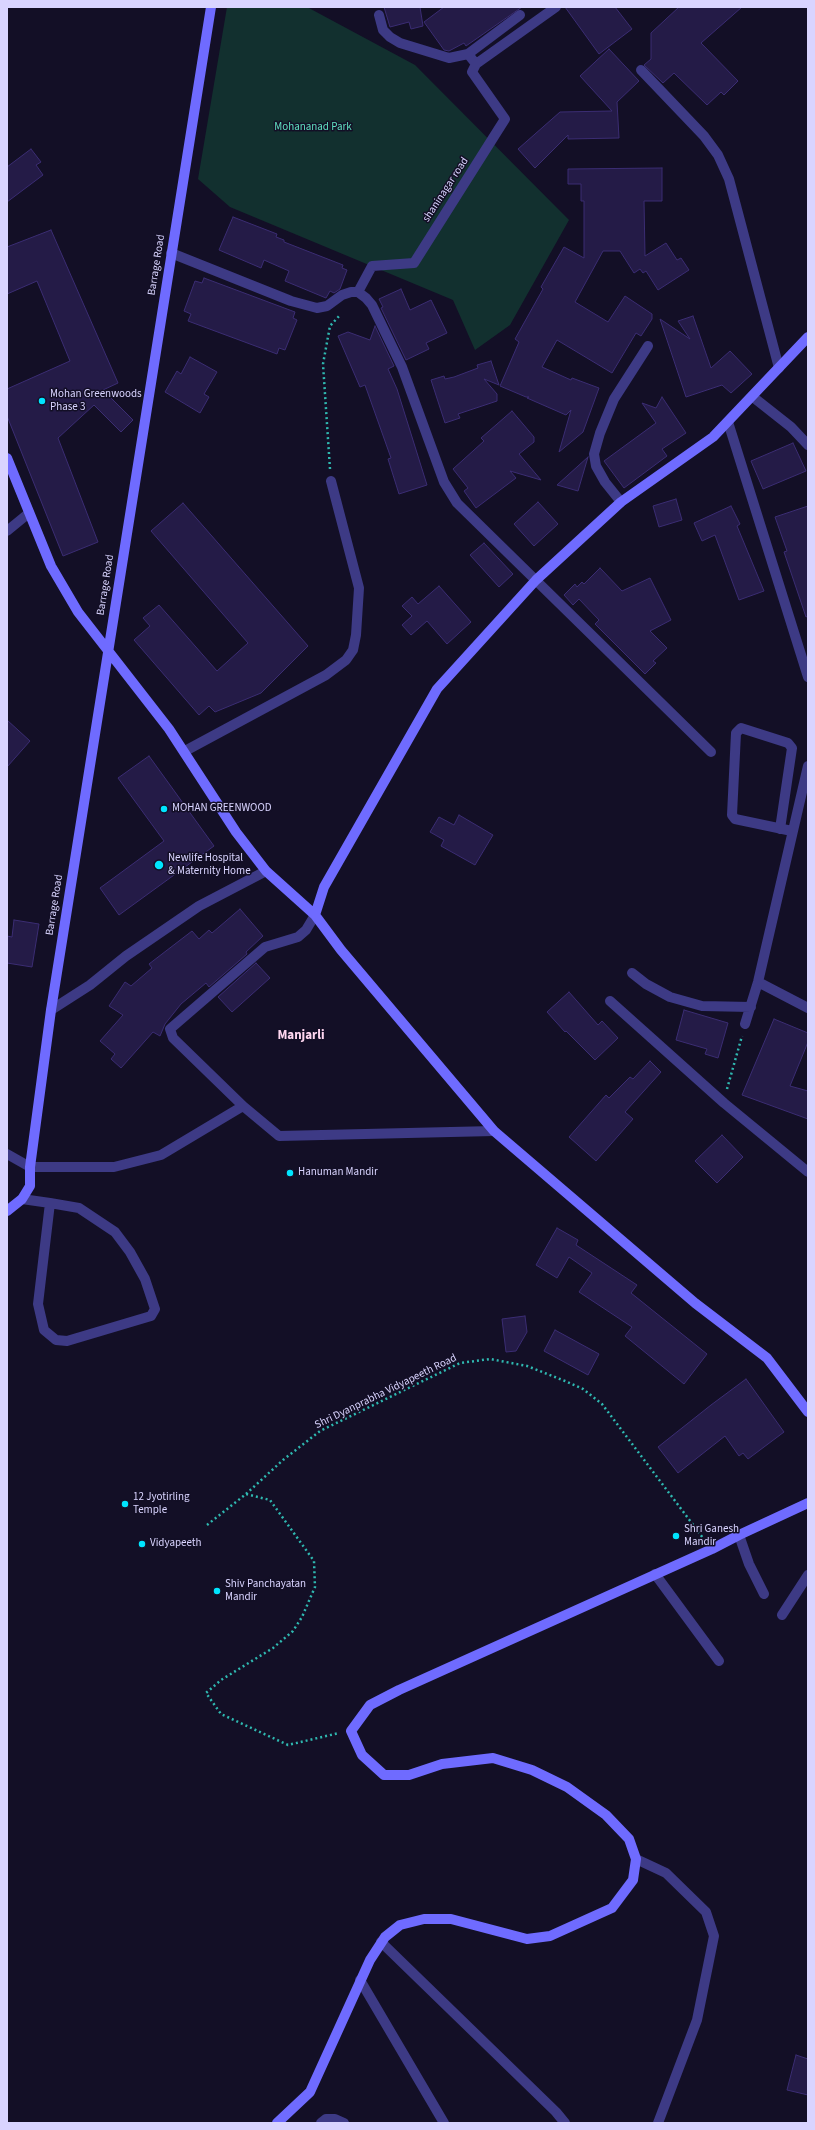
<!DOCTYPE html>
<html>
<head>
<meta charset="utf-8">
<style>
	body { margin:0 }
	#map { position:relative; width:815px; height:2130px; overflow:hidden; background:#130f26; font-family:"Source Sans 3",sans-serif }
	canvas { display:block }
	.frame { position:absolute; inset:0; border:8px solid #d9d4ff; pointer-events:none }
</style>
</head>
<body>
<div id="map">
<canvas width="815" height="2130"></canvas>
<div class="frame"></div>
</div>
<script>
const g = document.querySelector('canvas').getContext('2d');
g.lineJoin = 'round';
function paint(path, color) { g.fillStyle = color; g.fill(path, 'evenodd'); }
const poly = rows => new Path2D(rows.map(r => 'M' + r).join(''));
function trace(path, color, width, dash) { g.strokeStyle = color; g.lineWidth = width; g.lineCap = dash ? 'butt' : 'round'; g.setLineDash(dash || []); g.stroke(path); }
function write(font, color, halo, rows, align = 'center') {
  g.font = font + ' "Source Sans 3",sans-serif'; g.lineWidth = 3; g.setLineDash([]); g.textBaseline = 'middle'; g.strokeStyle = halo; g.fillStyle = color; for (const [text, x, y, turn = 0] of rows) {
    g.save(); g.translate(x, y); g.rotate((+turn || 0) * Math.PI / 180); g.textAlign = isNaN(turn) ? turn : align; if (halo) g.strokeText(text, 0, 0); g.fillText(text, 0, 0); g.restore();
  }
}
const green = poly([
	[227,7,307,7,415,65,569,220,510,325,475,350,453,300,230,207,198,179]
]);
const building = poly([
	[384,7,420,7,423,26,411,29,409,22,390,27,384,7],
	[444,7,522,7,466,46,464,43,449,51,444,50,424,22,444,7],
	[565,7,615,7,632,29,599,54,565,7],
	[679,7,742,7,701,43,738,81,724,95,721,92,707,105,674,73,663,83,644,65,651,59,651,33,679,7],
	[609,49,639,81,617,102,619,138,568,139,568,135,535,168,518,149,560,112,612,111,580,76,609,49],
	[31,149,41,162,36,165,43,175,7,202,7,167,31,149],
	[662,168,662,201,644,201,645,256,666,243,677,260,681,258,689,270,658,290,646,271,643,273,640,269,634,273,620,251,603,251,575,302,608,322,625,296,652,314,652,319,641,336,636,333,612,373,557,340,542,367,571,380,572,378,599,388,583,432,559,452,571,410,566,415,527,398,529,397,526,397,500,386,519,342,515,339,543,289,541,287,564,247,584,258,584,201,581,201,581,184,568,184,568,169,662,168],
	[233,217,277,234,276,237,284,240,284,242,343,265,342,268,347,270,340,289,334,293,330,291,326,298,285,281,289,271,264,260,261,268,219,250,233,217],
	[51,230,118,383,103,390,133,420,121,432,94,405,58,438,98,542,63,556,7,416,7,389,70,361,37,281,7,294,7,247,51,230],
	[204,278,295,312,293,318,297,320,285,350,279,348,277,354,188,321,191,314,184,311,195,281,202,283,204,278],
	[401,289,410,310,431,300,447,333,426,343,429,349,406,360,381,308,383,307,379,299,401,289],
	[693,316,711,368,730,351,752,374,731,393,722,385,686,397,660,319,690,339,678,321,693,316],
	[375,326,394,366,388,369,397,389,427,485,399,494,388,459,391,458,365,385,360,387,338,336,348,332,370,340,375,326],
	[190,357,217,372,204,394,209,397,200,413,165,392,177,371,181,374,190,357],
	[491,361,499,385,484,379,497,394,497,401,458,414,460,418,445,423,431,380,444,376,445,379,454,377,478,368,477,365,491,361],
	[662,397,686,433,662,449,667,456,624,488,604,461,656,423,642,403,656,408,662,397],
	[512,411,534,437,534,442,519,454,541,480,510,471,516,478,476,508,464,491,468,488,453,469,484,441,481,438,512,411],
	[793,443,806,471,763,489,751,461,793,443],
	[588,457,578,491,557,485,588,457],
	[676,499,682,520,659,527,653,506,676,499],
	[538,502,558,524,534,546,514,524,538,502],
	[183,503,308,646,261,693,215,712,209,706,199,715,134,640,150,626,143,618,159,605,217,671,248,643,151,531,183,503],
	[731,506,740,524,737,526,764,591,739,600,715,535,702,541,694,523,731,506],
	[808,506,808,616,806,617,784,552,787,551,775,517,808,506],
	[484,543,513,574,499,587,470,555,484,543],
	[600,568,622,591,650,578,671,620,650,631,667,648,653,661,656,663,645,674,595,624,599,620,579,599,573,605,564,595,575,584,577,587,582,582,584,584,600,568],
	[439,586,471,622,447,644,427,621,411,635,402,625,412,616,402,606,412,597,418,604,439,586],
	[7,720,30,741,7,767,7,720],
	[149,756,214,846,119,915,100,888,164,841,118,778,149,756],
	[459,815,493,835,475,865,441,846,444,840,430,832,439,817,454,825,459,815],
	[240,909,263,936,246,952,247,954,209,987,206,983,181,1004,165,1024,160,1036,153,1032,121,1068,111,1059,115,1054,100,1041,123,1015,109,1006,125,982,131,986,152,968,149,964,192,931,199,939,209,930,212,933,240,909],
	[14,920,39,924,32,967,7,963,7,936,12,937,14,920],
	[256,963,270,978,232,1012,218,997,256,963],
	[569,992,598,1025,602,1021,618,1038,595,1060,566,1031,565,1032,547,1012,569,992],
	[684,1010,728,1023,718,1058,705,1054,707,1049,676,1040,684,1010],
	[774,1019,808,1033,808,1042,790,1086,808,1091,808,1119,742,1095,774,1019],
	[650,1061,661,1072,625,1112,633,1119,596,1161,569,1137,606,1095,609,1098,630,1077,633,1079,650,1061],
	[722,1135,743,1157,717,1183,695,1161,722,1135],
	[557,1228,578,1240,576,1245,637,1285,631,1293,707,1354,684,1384,625,1336,632,1327,579,1292,592,1273,569,1257,557,1278,536,1265,557,1228],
	[525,1316,527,1332,516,1351,506,1352,502,1319,525,1316],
	[555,1330,599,1354,588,1375,544,1351,555,1330],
	[746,1379,784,1432,748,1459,743,1453,739,1456,725,1436,678,1473,658,1447,711,1405,746,1379],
	[796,2055,808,2059,808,2095,787,2090,796,2055]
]);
const path = poly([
	[330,469,323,364,330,326,340,315],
	[727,1089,742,1036],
	[246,1494,283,1460,320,1431,460,1363,490,1359,527,1366,565,1381,583,1389,602,1404,703,1538],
	[207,1525,246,1494,270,1500,314,1561,315,1587,302,1617,293,1631,273,1648,221,1680,206,1693,221,1714,288,1745,339,1733]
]);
const street = poly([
	[379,15,383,30,390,37,400,43,449,58,468,54,476,64],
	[468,54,520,15],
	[641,70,704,136,718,155,729,179,779,368],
	[171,253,291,301,317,308,327,306,342,295,351,292,358,292,366,298,372,305,402,367,444,482,457,503,711,752],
	[358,292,372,266,414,263,505,119,472,72,476,64,556,7],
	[753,397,791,427,808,445],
	[728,422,808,677],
	[621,502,605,482,596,466,594,454,600,433,614,399,648,346],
	[7,531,29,513],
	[185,751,326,675,346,660,353,650,356,635,359,588,331,481],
	[780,829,792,748,788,743,741,728,736,733,732,815,735,819,792,831],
	[315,915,306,930,298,937,265,947,170,1029,173,1038,243,1106,279,1136,494,1131],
	[632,973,646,984,670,997,702,1006,751,1007],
	[758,982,808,1008],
	[610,1001,724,1103,808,1172],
	[51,1010,90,985,126,956,199,906,266,871],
	[745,1024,758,982,808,766],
	[7,1154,30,1167,114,1167,161,1155,243,1106],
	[22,1199,50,1203,79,1208,115,1232,130,1252,145,1279,155,1309,151,1316,67,1341,56,1340,44,1330,38,1304,50,1203],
	[739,1535,749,1564,764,1594],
	[655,1574,719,1661],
	[782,1615,808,1575],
	[636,1859,666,1873,706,1912,714,1936,697,2020,658,2123],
	[381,1942,556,2112,565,2123],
	[360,1980,444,2123],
	[321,2123,326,2119,335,2119,344,2123]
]);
const secondary = poly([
	[7,458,51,566,78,612,169,729,236,832,266,871,315,915,341,950,494,1131,695,1303,767,1358,808,1412],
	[315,915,324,887,437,689,536,580,621,502,713,437,808,337],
	[7,1211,22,1199,30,1186,30,1167,51,1010,211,7],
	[277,2123,310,2092,370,1960,385,1937,400,1925,424,1919,451,1919,527,1939,550,1936,612,1908,633,1880,636,1859,629,1839,606,1815,567,1787,532,1770,493,1758,442,1764,409,1775,384,1775,362,1755,351,1731,370,1705,399,1690,712,1549,739,1535,808,1503]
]);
const markers = [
	[42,401,4,"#00e5ff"],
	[164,809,4,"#00e5ff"],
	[159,865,5,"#00e5ff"],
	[290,1173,4,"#00e5ff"],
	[125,1504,4,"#00e5ff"],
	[676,1536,4,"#00e5ff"],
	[142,1544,4,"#00e5ff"],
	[217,1591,4,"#00e5ff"]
];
const parkNames = [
	["Mohananad Park",313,128]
];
const streetNames = [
	["shaninagar road",446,190,-57],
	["Barrage Road",157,265,-81],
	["Barrage Road",106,585,-81],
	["Barrage Road",55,905,-81],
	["Shri Dyanprabha Vidyapeeth Road",386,1392,-26]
];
const poiNames = [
	["Mohan Greenwoods",50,395],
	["Phase 3",50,408],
	["MOHAN GREENWOOD",172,809],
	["Newlife Hospital",168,859],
	["& Maternity Home",168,872],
	["Hanuman Mandir",298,1173],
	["12 Jyotirling",133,1498],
	["Temple",133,1511],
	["Shri Ganesh",684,1530],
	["Mandir",684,1543],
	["Vidyapeeth",150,1544],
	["Shiv Panchayatan",225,1585],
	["Mandir",225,1598]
];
const quarterNames = [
	["Manjarli",301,1036]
];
paint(green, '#12302f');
paint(building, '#241b47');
trace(building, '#3b2d73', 1);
trace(path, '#2fb8b0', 2.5, [2, 3]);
trace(street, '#3d3a85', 10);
trace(secondary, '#6f6bff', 10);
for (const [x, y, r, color] of markers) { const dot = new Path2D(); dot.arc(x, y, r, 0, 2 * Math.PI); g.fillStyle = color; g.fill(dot); trace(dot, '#130f26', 1.5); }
write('11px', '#5fe0c0', '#130f26', parkNames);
write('11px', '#d9d4ff', '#130f26', streetNames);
write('11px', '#d9d4ff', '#130f26', poiNames, 'left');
write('bold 13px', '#ffd6f0', '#130f26', quarterNames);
</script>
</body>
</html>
